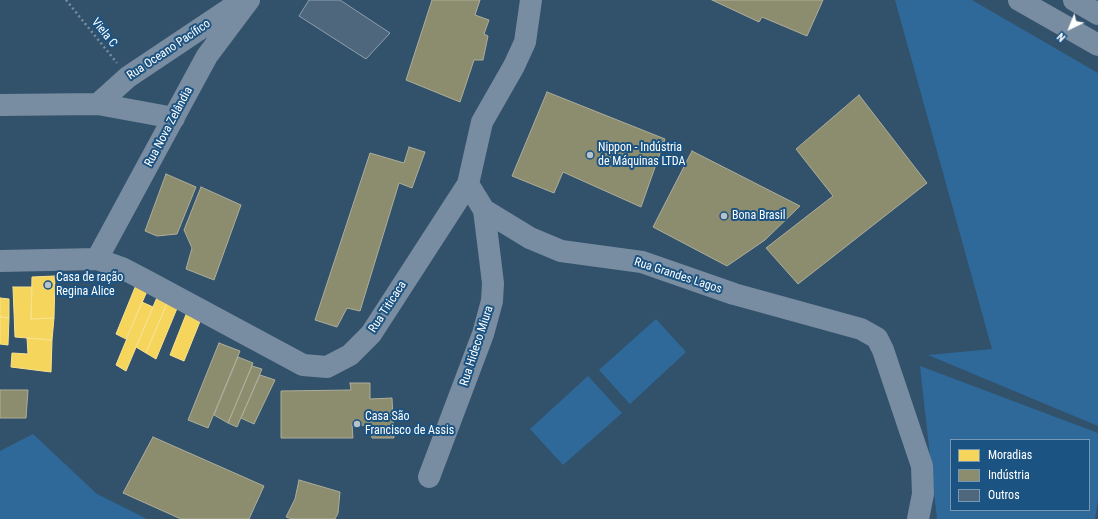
<!DOCTYPE html>
<html>
<head>
<meta charset="utf-8">
<style>
	body { margin:0 }
	#map { position:relative; width:1098px; height:519px; overflow:hidden; background:#32516b; font-family:"Roboto Condensed",sans-serif }
	canvas { display:block }
	.legend { position:absolute; left:950px; top:439px; width:140px; height:72px; box-sizing:border-box; background:#1b5382; border:1px solid #7698b4; margin:0; padding:5px 7px; list-style:none; font-size:12px; color:#fff }
	.legend li { display:flex; align-items:center; gap:8px; height:20px }
	.legend b { width:20px; border:1px solid #7698b4 }
	.north { position:absolute; left:1050px; top:8px; width:40px; height:40px; -webkit-text-stroke:3px #1b5382; paint-order:stroke; rotate:223deg; font-size:11px; font-weight:700; line-height:16px; text-align:center; color:#fff }
	.north::after { content:''; display:block; margin:auto; width:14px; height:18px; background:#fff; clip-path:polygon(50% 0,100% 100%,50% 72%,0 100%) }
</style>
</head>
<body>
<div id="map">
<canvas width="1098" height="519"></canvas>
<ul class="legend">
<li><b style="height:11px;background:#f6d55c"></b>Moradias</li>
<li><b style="height:11px;background:#8c8c6e"></b>Indústria</li>
<li><b style="height:11px;background:#4e677c"></b>Outros</li>
</ul>
<div class="north">N</div>
</div>
<script>
const g = document.querySelector('canvas').getContext('2d');
g.lineJoin = 'round';
function paint(path, color) { g.fillStyle = color; g.fill(path, 'evenodd'); }
const poly = rows => new Path2D(rows.map(r => 'M' + r).join(''));
function trace(path, color, width, dash) { g.strokeStyle = color; g.lineWidth = width; g.lineCap = dash ? 'butt' : 'round'; g.setLineDash(dash || []); g.stroke(path); }
function write(font, color, halo, rows, align = 'center') {
  g.font = font + ' "Roboto Condensed",sans-serif'; g.lineWidth = 4; g.setLineDash([]); g.textBaseline = 'middle'; g.strokeStyle = halo; g.fillStyle = color; for (const [text, x, y, turn = 0] of rows) {
    g.save(); g.translate(x, y); g.rotate((+turn || 0) * Math.PI / 180); g.textAlign = isNaN(turn) ? turn : align; if (halo) g.strokeText(text, 0, 0); g.fillText(text, 0, 0); g.restore();
  }
}
const green = poly([
	[895,0,972,0,1098,73,1098,426,928,355,992,349],
	[656,319,686,352,630,404,599,370],
	[920,366,1098,433,1098,500,1095,519,937,519],
	[951,440,1089,440,1089,510,951,510],
	[588,376,622,413,563,465,530,429],
	[33,434,97,494,147,519,0,519,0,451]
]);
const homes = poly([
	[55,276,54,318,31,319,32,277,55,276],
	[136,285,148,289,126,339,116,334,136,285],
	[13,287,32,287,31,319,54,318,52,340,15,337,13,287],
	[158,295,168,301,146,353,136,347,158,295],
	[0,298,9,299,9,318,0,317,0,298],
	[168,301,178,306,156,359,146,353,168,301],
	[142,302,153,307,126,371,116,365,142,302],
	[187,312,201,319,184,361,170,355,187,312],
	[0,317,9,318,8,345,0,344,0,317],
	[27,338,52,340,51,372,11,367,12,353,28,354,27,338]
]);
const industry = poly([
	[432,0,480,0,475,15,489,20,484,34,488,36,483,60,474,60,460,102,406,80,432,0],
	[712,0,823,0,807,36,762,17,759,22,712,0],
	[547,92,665,139,641,207,563,172,554,193,512,176,547,92],
	[859,95,927,183,798,284,766,248,833,196,796,149,859,95],
	[409,147,425,152,412,188,399,183,360,311,347,308,337,327,315,320,370,153,404,163,409,147],
	[692,151,800,206,765,240,727,266,653,227,692,151],
	[166,174,196,187,177,234,157,236,145,231,166,174],
	[201,187,241,205,214,280,186,269,192,248,184,230,201,187],
	[219,343,240,351,208,428,188,420,219,343],
	[238,357,253,363,228,423,214,415,238,357],
	[252,366,262,369,237,427,228,423,252,366],
	[260,375,275,380,254,424,241,418,260,375],
	[350,383,370,383,370,399,392,398,394,438,372,438,370,426,352,424,353,438,281,438,281,391,351,390,350,383],
	[0,390,28,390,26,418,0,418,0,390],
	[153,437,264,486,249,519,181,519,123,493,153,437],
	[299,480,340,492,338,513,335,519,292,519,286,517,295,499,299,480]
]);
const building = poly([
	[309,0,340,0,390,33,366,59,299,16,309,0]
]);
const path = poly([
	[66,0,117,63]
]);
const minor = poly([
	[1019,0,1098,45],
	[1074,0,1098,14],
	[98,104,128,77,240,2],
	[0,105,98,104,174,118],
	[468,184,484,210,530,238,561,251,642,262,734,294,861,329,877,338,883,350,922,466,923,494,918,519],
	[97,259,207,56,249,0],
	[0,261,97,259,122,268,145,280,303,365,327,367,350,355,371,334,468,184,482,122,514,66,525,42,531,0],
	[429,477,483,334,492,301,493,283,484,210]
]);
const markers = [
	[590,155,4,"#b7c2cb"],
	[724,216,4,"#b7c2cb"],
	[48,285,4,"#b7c2cb"],
	[357,424,4,"#b7c2cb"]
];
const streetNames = [
	["Viela C",104,33,51],
	["Rua Oceano Pacífico",169,50,-34],
	["Rua Nova Zelândia",169,127,-62],
	["Rua Grandes Lagos",678,276,18],
	["Rua Titicaca",388,307,-57],
	["Rua Hideco Miura",477,346,-72]
];
const poiNames = [
	["Nippon - Indústria",598,148],
	["de Máquinas LTDA",598,162],
	["Bona Brasil",732,216],
	["Casa de ração",56,278],
	["Regina Alice",56,292],
	["Casa São",365,417],
	["Francisco de Assis",365,431]
];
paint(green, '#2f699a');
paint(homes, '#f6d55c');
trace(homes, '#f9e28d', 1);
paint(industry, '#8c8c6e');
trace(industry, '#aeae9a', 1);
paint(building, '#4e677c');
trace(building, '#8c9faf', 1);
trace(path, '#788da1', 2.5, [2, 3]);
trace(minor, '#788da1', 22);
for (const [x, y, r, color] of markers) { const dot = new Path2D(); dot.arc(x, y, r, 0, 2 * Math.PI); g.fillStyle = color; g.fill(dot); trace(dot, '#1b5382', 1.5); }
write('12px', '#fff', '#1b5382', streetNames);
write('12px', '#fff', '#1b5382', poiNames, 'left');
</script>
</body>
</html>
